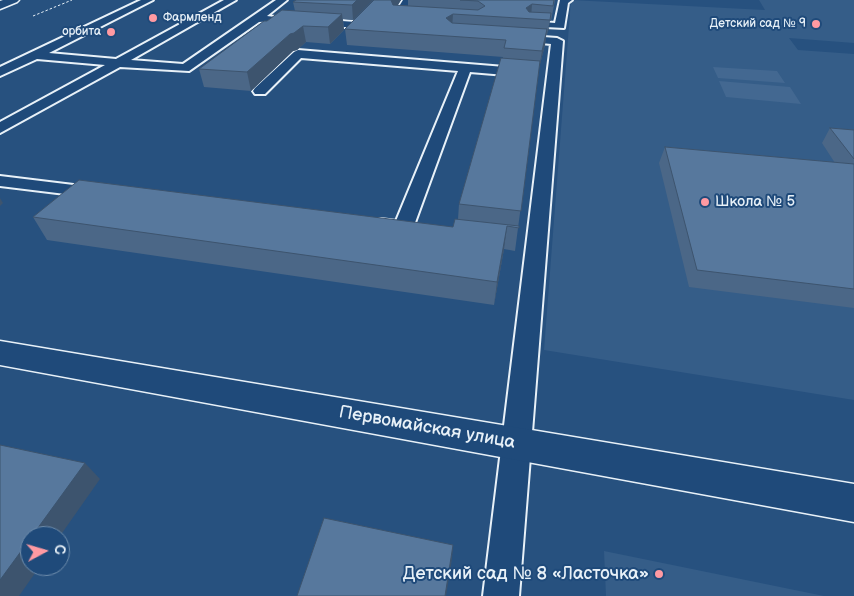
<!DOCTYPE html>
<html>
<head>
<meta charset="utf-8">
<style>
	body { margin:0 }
	#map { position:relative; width:854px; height:596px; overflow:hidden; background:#27517f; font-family:"Balsamiq Sans",sans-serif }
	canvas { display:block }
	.north { position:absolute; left:20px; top:526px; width:50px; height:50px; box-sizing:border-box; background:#1f4a7a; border:1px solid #6f8dac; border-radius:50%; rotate:84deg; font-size:14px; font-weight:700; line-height:20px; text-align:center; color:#e8f1f8 }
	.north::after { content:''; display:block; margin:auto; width:18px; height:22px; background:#ff9aa2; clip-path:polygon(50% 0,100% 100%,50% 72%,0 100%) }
</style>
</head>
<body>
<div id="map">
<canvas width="854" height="596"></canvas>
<div class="north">С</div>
</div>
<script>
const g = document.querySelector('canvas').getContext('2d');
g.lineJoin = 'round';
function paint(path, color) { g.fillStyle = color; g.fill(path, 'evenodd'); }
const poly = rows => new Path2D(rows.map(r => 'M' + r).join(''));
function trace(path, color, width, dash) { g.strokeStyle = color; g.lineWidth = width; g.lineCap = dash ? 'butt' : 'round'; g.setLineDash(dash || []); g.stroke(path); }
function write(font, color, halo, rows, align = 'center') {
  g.font = font + ' "Balsamiq Sans",sans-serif'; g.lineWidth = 4; g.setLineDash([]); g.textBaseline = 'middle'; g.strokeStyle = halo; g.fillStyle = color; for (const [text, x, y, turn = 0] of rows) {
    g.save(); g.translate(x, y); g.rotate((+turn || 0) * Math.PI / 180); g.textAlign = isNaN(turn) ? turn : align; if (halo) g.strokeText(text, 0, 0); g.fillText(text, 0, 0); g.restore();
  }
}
const built = poly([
	[571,0,765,10,759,0,854,0,854,43,789,38,798,50,854,54,854,400,544,350],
	[604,551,824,596,606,596]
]);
const green = poly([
	[713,67,777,71,785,83,718,78],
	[719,81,790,87,801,104,726,97]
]);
const path = poly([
	[33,16,72,0]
]);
const lane = poly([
	[141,0,153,0,49,53,116,59,224,0,236,0,131,60,183,64,276,0,287,0,267,16,275,17,275,21,259,22,189,71,120,67,0,133,0,122,105,65,37,59,0,76,0,67,141,0],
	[403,0,413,0,405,13,418,15,418,19,394,18,393,16,403,0],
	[560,0,572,0,568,3,564,28,527,26,526,24,527,22,531,21,555,23,560,0],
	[313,19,356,22,361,25,356,28,309,24,308,22,313,19],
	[516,35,557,38,563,41,519,596,483,596,551,44,512,40,510,38,512,36,516,35],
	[298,50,529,69,535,73,529,77,470,72,413,228,410,232,403,234,374,229,371,225,374,221,381,219,396,221,458,71,301,58,265,94,255,94,253,91,255,88,294,52,298,50],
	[0,176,98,188,104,189,107,193,104,197,98,198,0,186,0,176]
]);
const secondary = poly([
	[3,0,19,0,17,2,0,9,0,1,3,0],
	[0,341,854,484,854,522,0,365,0,341]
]);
const wall = poly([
	[373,0,353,20,343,19,344,30,330,44,306,42,297,50,293,51,251,91,204,87,199,69,295,11,293,2],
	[374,0,401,0,398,5,408,6,408,0,555,0,551,21,550,21,547,35,546,35,545,45,539,68,515,251,504,249,494,305,47,240,33,217,453,227,458,219,459,204,503,57,347,45,345,29],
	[830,128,854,130,854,308,689,287,659,163,665,147,835,163,822,143]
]);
const shadedWall = poly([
	[357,0,373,0,353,20,352,5],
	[391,0,401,0,391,15],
	[532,4,531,18,526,8],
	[551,13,549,29,547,35,550,20],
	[342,14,344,30,330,44,328,27],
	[453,14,452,29,446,18],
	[303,26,306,42,297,50,293,51,251,91,247,72,290,34],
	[547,29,545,45,539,68,542,51],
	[0,198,3,203,0,206],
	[507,226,504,249,494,305,497,282],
	[85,463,100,479,60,536,32,536],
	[30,539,30,566,40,566,19,596,0,596,0,580],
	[453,545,452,559,446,596,445,596]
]);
const building = poly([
	[296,0,357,0,352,5,293,2,296,0],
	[374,0,391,0,393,5,478,10,485,6,478,1,460,0,554,0,553,6,532,4,526,8,529,12,551,13,550,20,453,14,446,18,452,23,547,29,542,51,504,48,506,40,345,29,374,0],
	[282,10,342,14,328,27,303,26,294,33,290,34,247,72,199,69,264,21,267,21,282,10],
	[501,58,540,61,521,211,459,204,501,58],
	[830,128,854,130,854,159,830,128],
	[665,147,854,164,854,289,697,270,665,147],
	[79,180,453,227,455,219,519,226,519,228,507,226,497,282,33,217,79,180],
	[0,445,85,463,32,536,30,536,30,539,0,580,0,445],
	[324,518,453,545,445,596,297,596,324,518]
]);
const markers = [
	[153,18,5,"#ff9aa2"],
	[816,24,5,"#ff9aa2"],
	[111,32,5,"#ff9aa2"],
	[705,202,5,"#ff9aa2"],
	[659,574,5,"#ff9aa2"]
];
const farPoinames = [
	["Фармленд",163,18,"left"],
	["Детский сад № 9",806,24],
	["орбита",101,32]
];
const poiNames = [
	["Школа № 5",715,202]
];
const nearStreetnames = [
	["Первомайская улица",427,428,10]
];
const nearPoinames = [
	["Детский сад № 8 «Ласточка»",649,574]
];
paint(built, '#355d88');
paint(green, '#436891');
trace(lane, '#e8f1f8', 4);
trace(secondary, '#e8f1f8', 3);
trace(path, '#e8f1f8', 1, [2.5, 2]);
paint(lane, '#1f4a7a');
paint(secondary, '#1f4a7a');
paint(wall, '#4b6787');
paint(shadedWall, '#3d546e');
paint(building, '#57789d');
trace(building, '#3d546e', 1);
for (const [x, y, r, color] of markers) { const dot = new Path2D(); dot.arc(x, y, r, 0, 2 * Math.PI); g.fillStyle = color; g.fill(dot); trace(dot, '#1f4a7a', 2); }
write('12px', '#e8f1f8', '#1f4a7a', farPoinames, 'right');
write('15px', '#e8f1f8', '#1f4a7a', poiNames, 'left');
write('18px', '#e8f1f8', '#1f4a7a', nearStreetnames);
write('18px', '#e8f1f8', '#1f4a7a', nearPoinames, 'right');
</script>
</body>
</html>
